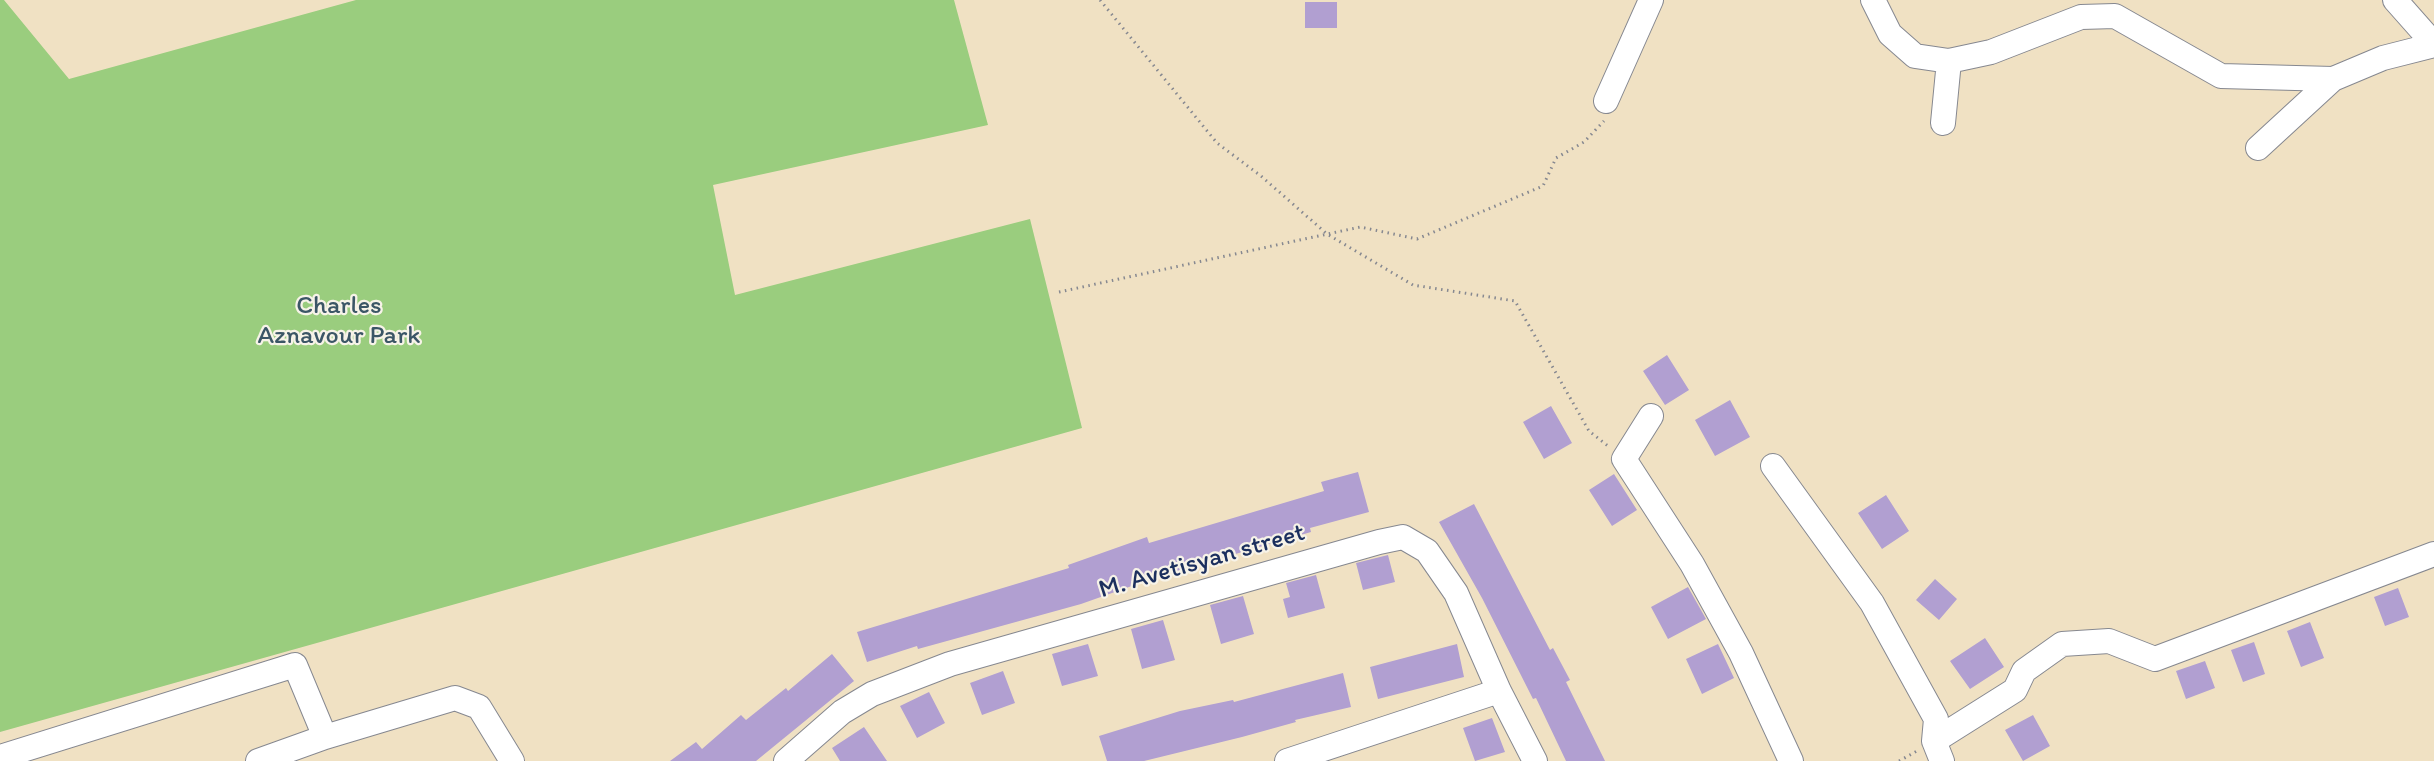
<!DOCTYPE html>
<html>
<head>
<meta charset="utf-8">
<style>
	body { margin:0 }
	canvas { display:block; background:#f0e1c3 }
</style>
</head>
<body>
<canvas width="2434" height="761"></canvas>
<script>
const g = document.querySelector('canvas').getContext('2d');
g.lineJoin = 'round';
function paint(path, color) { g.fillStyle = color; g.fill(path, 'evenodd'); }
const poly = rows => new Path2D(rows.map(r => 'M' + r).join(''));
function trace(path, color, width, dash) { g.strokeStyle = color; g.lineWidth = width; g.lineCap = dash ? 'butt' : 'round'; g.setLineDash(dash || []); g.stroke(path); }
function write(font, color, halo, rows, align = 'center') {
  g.font = font + ' Itim,sans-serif'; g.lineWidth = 4.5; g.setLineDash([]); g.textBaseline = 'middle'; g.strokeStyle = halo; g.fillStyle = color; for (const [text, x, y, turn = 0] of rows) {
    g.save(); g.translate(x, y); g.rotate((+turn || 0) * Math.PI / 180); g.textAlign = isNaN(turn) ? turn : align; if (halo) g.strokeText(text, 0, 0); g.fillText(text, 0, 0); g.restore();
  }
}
const green = poly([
	[0,0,4,0,69,79,356,0,954,0,988,125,713,185,735,295,1030,219,1082,428,0,732]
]);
const building = poly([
	[1305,2,1337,2,1337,28,1305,28],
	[1667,355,1689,390,1665,405,1643,371],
	[1730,400,1750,437,1715,456,1695,420],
	[1551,406,1572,443,1544,459,1523,422],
	[1358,472,1369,512,1310,528,1311,532,1160,576,1081,604,918,649,917,646,867,662,857,632,1069,568,1068,565,1147,537,1149,543,1324,491,1321,482],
	[1614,474,1637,510,1612,526,1589,490],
	[1886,495,1909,531,1882,549,1858,513],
	[1474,504,1550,650,1553,648,1570,680,1566,682,1605,761,1566,761,1536,698,1533,699,1482,598,1439,522],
	[1388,555,1395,582,1363,590,1356,563],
	[1316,575,1325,608,1288,618,1283,599,1290,597,1286,583],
	[1935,579,1957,599,1939,620,1916,600],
	[1688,587,1706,619,1668,639,1651,607],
	[2398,588,2409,617,2385,626,2374,597],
	[1243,596,1254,634,1221,644,1210,605],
	[1163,620,1175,660,1142,669,1131,629],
	[2310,622,2324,658,2301,667,2287,631],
	[1985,638,2004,667,1970,689,1950,661],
	[2254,642,2265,674,2243,682,2231,650],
	[1088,644,1098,676,1062,686,1052,654],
	[1457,644,1464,677,1378,699,1370,667],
	[1718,644,1734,678,1702,694,1686,659],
	[832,654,854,681,756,761,670,761,696,742,702,749,741,715,746,720,786,688,788,691],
	[2205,661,2215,688,2186,699,2176,671],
	[1003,671,1015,703,982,715,970,683],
	[1343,673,1351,707,1295,720,1296,722,1242,737,1144,761,1107,761,1099,736,1180,711,1233,700,1234,702],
	[929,692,945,723,917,738,900,706],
	[2033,715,2050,746,2023,761,2005,730],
	[1492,718,1505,752,1475,761,1463,728],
	[864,727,887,761,840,761,832,748]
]);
const path = poly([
	[1100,0,1217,143,1261,176,1327,234,1413,285,1515,301,1589,431,1608,446],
	[1059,292,1360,227,1417,239,1543,186,1556,158,1584,142,1604,121],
	[1899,761,1917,751]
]);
const minor = poly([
	[1873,0,1890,34,1915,56,1949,61,1991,52,2081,17,2115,16,2221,76,2333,79,2383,58,2434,45],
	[2395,0,2434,44],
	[1606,101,1651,0],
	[1943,123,1949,61],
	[2258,148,2333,79],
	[1651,416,1624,459,1692,564,1741,653,1791,761],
	[1773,466,1872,603,1936,719,1934,741,1942,761],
	[1934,741,2015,690,2024,671,2062,644,2109,641,2155,659,2434,554],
	[0,757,295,665,325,737,455,698,479,707,512,761],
	[258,761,325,737],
	[786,761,842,712,872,694,950,664,1379,542,1403,537,1427,551,1456,593,1499,691,1535,761],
	[1287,761,1499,691]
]);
const parkNames = [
	["Charles",339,306],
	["Aznavour Park",339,336]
];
const streetNames = [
	["M. Avetisyan street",1202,562,-16]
];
paint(green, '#9acd7e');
paint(building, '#b19fd1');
trace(minor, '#868890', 26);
trace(path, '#868890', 3, [1.5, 4.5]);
trace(minor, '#fff', 24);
write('26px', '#3b5666', '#f7f3e8', parkNames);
write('26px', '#1b2f5e', '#f7f3e8', streetNames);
</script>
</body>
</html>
